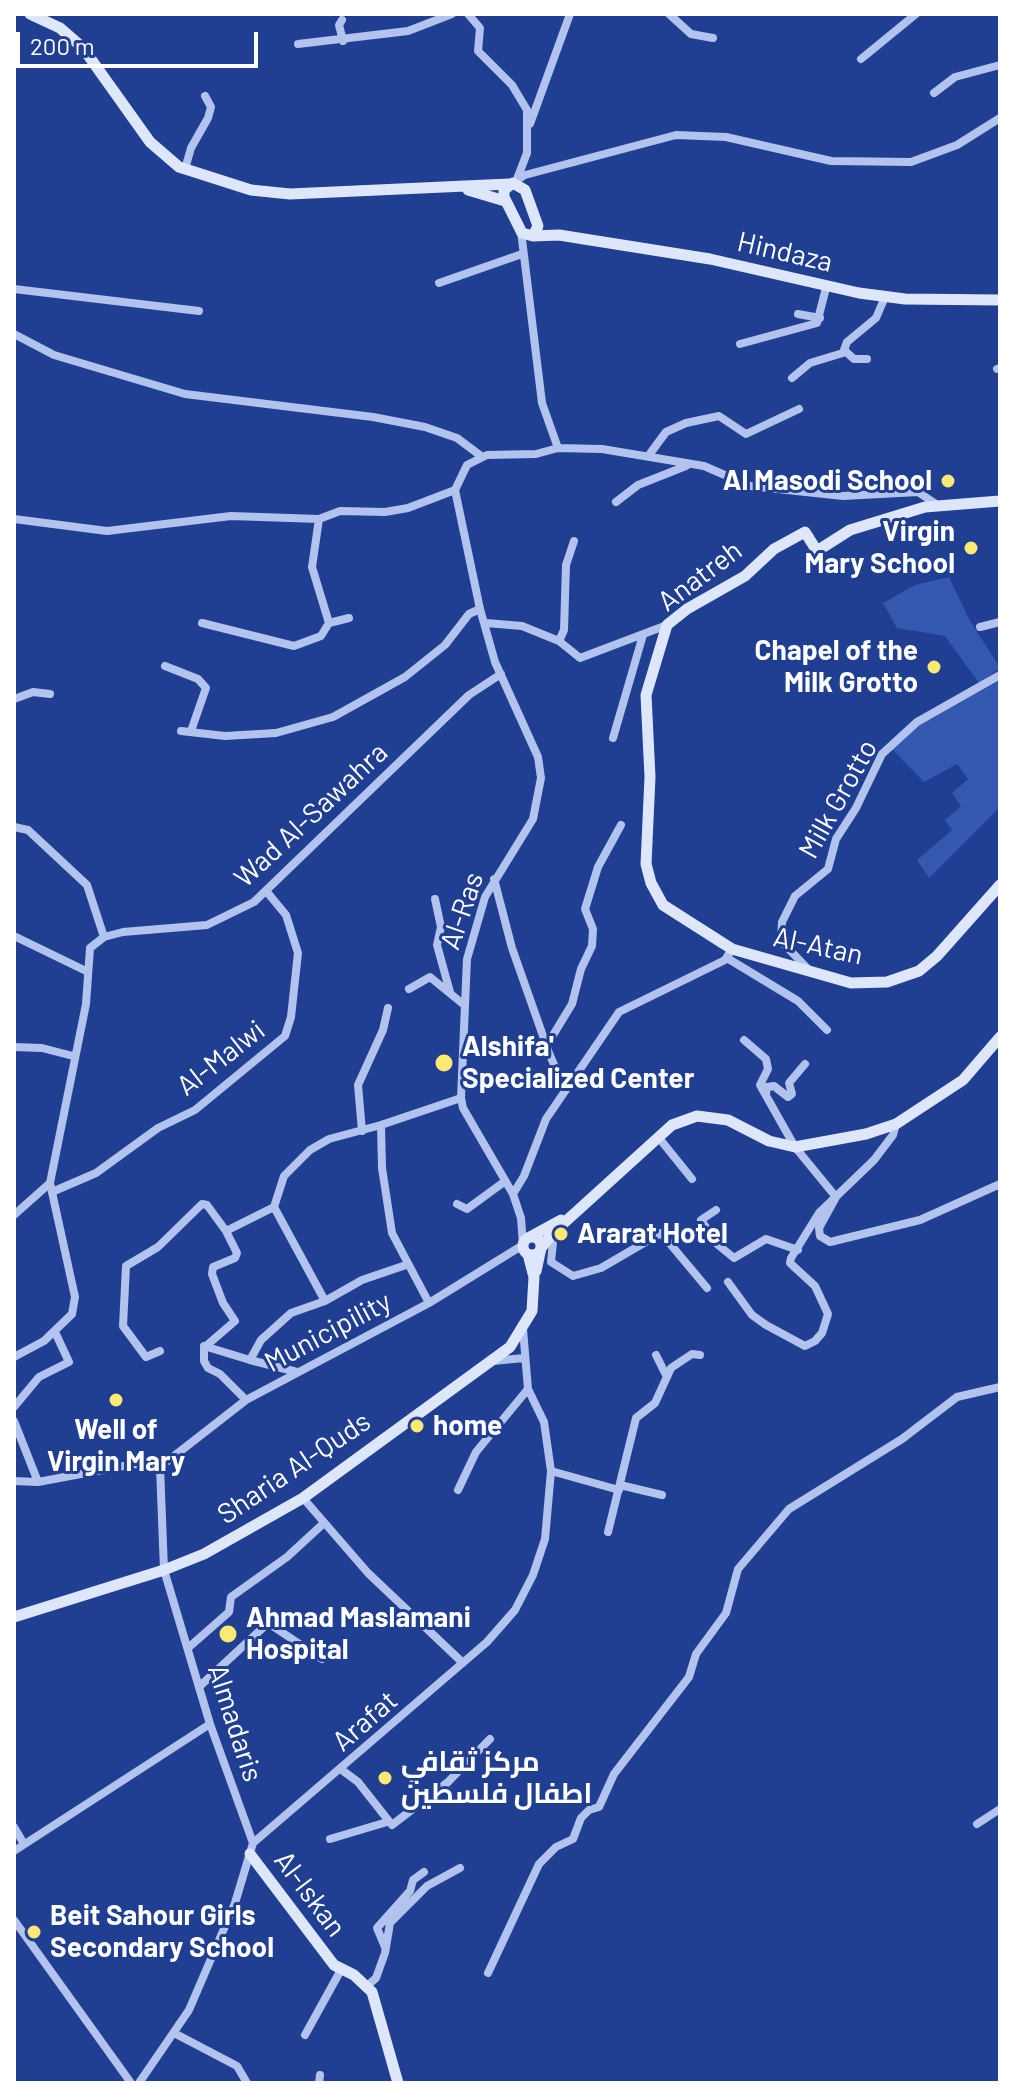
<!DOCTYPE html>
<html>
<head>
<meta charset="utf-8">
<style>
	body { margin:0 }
	#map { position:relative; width:1014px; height:2097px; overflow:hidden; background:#203f92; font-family:Barlow,sans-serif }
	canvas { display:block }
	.frame { position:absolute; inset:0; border:16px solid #fff; pointer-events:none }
	.scale { position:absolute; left:16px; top:32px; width:242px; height:36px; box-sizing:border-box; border:4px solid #fff; border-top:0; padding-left:10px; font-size:24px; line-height:28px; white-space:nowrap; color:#fff; -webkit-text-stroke:6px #203f92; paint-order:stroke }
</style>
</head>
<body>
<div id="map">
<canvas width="1014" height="2097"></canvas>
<div class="frame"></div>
<div class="scale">200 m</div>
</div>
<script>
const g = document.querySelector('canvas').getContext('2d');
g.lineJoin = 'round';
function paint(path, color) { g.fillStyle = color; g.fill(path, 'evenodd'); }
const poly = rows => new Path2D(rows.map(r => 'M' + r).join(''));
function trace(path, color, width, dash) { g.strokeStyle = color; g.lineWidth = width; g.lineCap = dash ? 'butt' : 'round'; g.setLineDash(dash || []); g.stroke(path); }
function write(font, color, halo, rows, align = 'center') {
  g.font = font + ' Barlow,Cairo,sans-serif'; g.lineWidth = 6; g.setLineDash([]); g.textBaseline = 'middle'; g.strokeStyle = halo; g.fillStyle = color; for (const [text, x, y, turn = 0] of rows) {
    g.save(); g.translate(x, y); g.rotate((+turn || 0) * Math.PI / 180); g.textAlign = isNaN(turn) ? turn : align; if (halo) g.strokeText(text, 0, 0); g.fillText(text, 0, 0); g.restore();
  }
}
const green = poly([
	[949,577,969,619,1000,668,979,683,945,636,897,628,883,603,915,585],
	[1000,680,1000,807,929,878,917,860,952,830,945,820,961,806,952,793,968,779,957,764,924,782,891,748,917,726]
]);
const street = poly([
	[468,14,480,28,478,51,512,85,527,110,527,153,517,179],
	[669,14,691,34,713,38],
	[342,20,339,25,343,41],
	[298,44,408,31,452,14],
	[861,59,916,14],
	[934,93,955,77,1000,65],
	[530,124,570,14],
	[185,169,191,148,208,118,211,107,205,96],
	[511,184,525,175,676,135,726,137,831,161,911,162,957,145,1000,118],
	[521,231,542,403,558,448],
	[439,283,522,254],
	[14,289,199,311],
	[798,314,820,318],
	[14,334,54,355,185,394,373,417,425,427,457,438,481,456],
	[740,344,817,323,826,288],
	[867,359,854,359,844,350,847,342,876,318,885,297],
	[997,369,1000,368],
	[792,378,810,363,846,352],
	[649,455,666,432,686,423,719,416,746,434,799,409],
	[616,502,638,485,686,466],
	[14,519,107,531,231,516,319,519,340,511,385,512,408,508,455,490],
	[319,519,312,567,329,623],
	[202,623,294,646,321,636,329,623,349,618],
	[486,623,522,626,559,641,580,658,667,625],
	[980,627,1000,622],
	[559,641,564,630,566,565,574,541],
	[165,666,198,679,206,688,191,731],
	[14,699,33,692,50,694],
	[181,731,225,736,276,733,333,717,405,677,445,645,469,614,480,609],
	[613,738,643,635],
	[14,827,28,830,87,885,104,937],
	[494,879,512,948,549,1053,561,1081,568,1088],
	[435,899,441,927,437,945,450,992],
	[14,936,86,971],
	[727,958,798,1001,827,1030],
	[809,970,781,941,782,922,795,896,828,869,836,839,856,808,882,754,917,722,1000,675],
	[409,989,430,977,463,1004],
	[744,1040,766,1059,768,1069,760,1085,795,1147,836,1197],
	[547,1045,572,1004,581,969,592,946,593,929,585,909,598,867,621,825],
	[14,1047,42,1048,73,1056],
	[766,1094,767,1087,774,1086,788,1097,792,1094,789,1083,805,1064],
	[362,1131,358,1085,383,1030,388,1008],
	[659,1138,692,1179],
	[52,1192,96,1173,158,1128,195,1110,285,1036,291,1017,298,953,286,915,267,892],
	[513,1194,524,1176,546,1119,619,1012,725,960,732,949],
	[836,1197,819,1228,820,1236,830,1242,920,1220,1000,1184],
	[457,1204,467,1209,504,1182],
	[274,1207,284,1176,310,1150,329,1139,381,1125],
	[716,1210,701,1220,717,1244,734,1258,766,1239,798,1250],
	[14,1215,50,1183],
	[554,1232,551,1262,573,1276,601,1268,661,1233,707,1288],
	[728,1282,752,1315,766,1325,805,1346,815,1341,822,1333,828,1314,815,1286,790,1263,791,1258,819,1213,874,1160,893,1135,896,1124],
	[429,1303,392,1233,382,1168,381,1125,461,1098],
	[206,1346,235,1321,223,1303,212,1274,213,1267,235,1258,237,1253,226,1231],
	[160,1351,146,1357,123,1326,126,1266,158,1247,202,1204,207,1205,226,1231,274,1207,325,1301,362,1280,406,1265],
	[656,1355,666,1375],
	[14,1357,44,1341,72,1314,75,1297,50,1183,86,1004,90,948,104,937,123,932,207,925,254,902,469,695,501,674],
	[493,1361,524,1358],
	[297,1372,250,1360,261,1340,291,1313,325,1301],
	[246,1400,220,1374,208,1368,204,1361,204,1346,250,1360],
	[14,1407,39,1377,69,1362,55,1332],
	[14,1421,38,1482,134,1464,160,1467],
	[160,1467,246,1400,429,1303,523,1245,521,1218,513,1194,463,1108,461,1098,467,959,485,897,533,819,541,778,538,757,495,662,480,609,455,490,467,465,487,455,536,454,558,448,602,449,704,466,750,486,843,496,918,492,936,504],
	[160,1467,164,1570,210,1724,253,1843],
	[551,1471,619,1490],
	[14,1481,38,1482],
	[620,1485,662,1495],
	[458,1490,476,1452,528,1389],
	[303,1498,368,1573,463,1663],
	[608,1532,636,1418,655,1403,671,1368,692,1354,700,1355],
	[188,1648,229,1612,231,1597,287,1557,324,1523],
	[200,1686,268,1623,322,1659],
	[342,1770,358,1782,392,1825,448,1782,490,1739],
	[977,1824,1000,1809],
	[14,1827,24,1844],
	[330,1839,387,1822],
	[14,1851,210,1724],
	[14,1920,131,2083],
	[385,1947,377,1928,410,1891,413,1880,424,1872],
	[488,1973,539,1864,556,1847,573,1839,581,1818,589,1810,599,1807,614,1774,689,1677,696,1654,726,1613,738,1569,789,1509,902,1439,957,1397,1000,1387],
	[367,1986,376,1978,385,1953,390,1923,427,1886,460,1868],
	[174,2033,237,2066,247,2083],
	[305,2035,342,1968],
	[139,2083,189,2010,235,1903,253,1843,487,1642,515,1610,533,1575,545,1539,551,1471,544,1422,528,1389,523,1329],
	[319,2083,320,2075]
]);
const secondary = poly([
	[30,14,60,28,83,48,150,142,179,167,251,190,290,194,509,184],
	[513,183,525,190,538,226,533,236,522,233,504,197,504,190,513,183],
	[468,190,505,201],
	[533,236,559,235,710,259,859,293,905,299,1000,300],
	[1000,501,925,507,850,530,817,551,805,532,774,549,745,576,687,609,667,625,646,695,650,777,646,864,651,883,663,905,732,949,851,983,887,982,919,971,937,956,1000,885],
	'523 1246a9 9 0 1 1 18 0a9 9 0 1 1-18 0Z',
	[528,1238,561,1220],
	[536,1271,541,1248,554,1232,672,1125,697,1116,728,1120,769,1141,795,1147,866,1134,896,1124,963,1080,1000,1037],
	[14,1617,164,1570,204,1554,303,1498,510,1347,532,1311,534,1277,528,1254],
	[250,1854,334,1965,354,1975,372,1992,398,2083]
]);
const markers = [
	[948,481,8,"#fae973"],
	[971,548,8,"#fae973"],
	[934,667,8,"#fae973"],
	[444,1063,10,"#fae973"],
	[561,1234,8,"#fae973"],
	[116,1400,8,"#fae973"],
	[417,1426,8,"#fae973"],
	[228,1634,10,"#fae973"],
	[385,1778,8,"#fae973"],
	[34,1932,8,"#fae973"]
];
const streetNames = [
	["Hindaza",785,252,13],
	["Anatreh",700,576,-37],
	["Milk Grotto",838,799,-61],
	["Wad Al-Sawahra",311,815,-43],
	["Al-Ras",462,911,-71],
	["Al-Atan",818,946,12],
	["Al-Malwi",221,1058,-38],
	["Municipility",328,1332,-28],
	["Sharia Al-Quds",294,1468,-34],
	["Arafat",365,1721,-41],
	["Almadaris",235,1723,72],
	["Al-Iskan",310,1894,53]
];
const poiNames = [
	["Al Masodi School",932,481,"right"],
	["Virgin",955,532,"right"],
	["Mary School",955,564,"right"],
	["Chapel of the",918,651,"right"],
	["Milk Grotto",918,683,"right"],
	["Alshifa'",462,1047],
	["Specialized Center",462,1079],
	["Ararat Hotel",577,1234],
	["home",433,1426],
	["Well of",116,1430,"center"],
	["Virgin Mary",116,1462,"center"],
	["Ahmad Maslamani",246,1618],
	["Hospital",246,1650],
	["مركز ثقافي",401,1762],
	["اطفال فلسطين",401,1794],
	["Beit Sahour Girls",50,1916],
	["Secondary School",50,1948]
];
paint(green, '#3458af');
trace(street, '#b2c3ed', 8);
trace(secondary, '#dee6fa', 11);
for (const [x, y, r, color] of markers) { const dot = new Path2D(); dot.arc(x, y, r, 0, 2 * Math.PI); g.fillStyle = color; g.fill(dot); trace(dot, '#203f92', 3); }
write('28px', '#fff', '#203f92', streetNames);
write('bold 28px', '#fff', '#203f92', poiNames, 'left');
</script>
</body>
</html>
